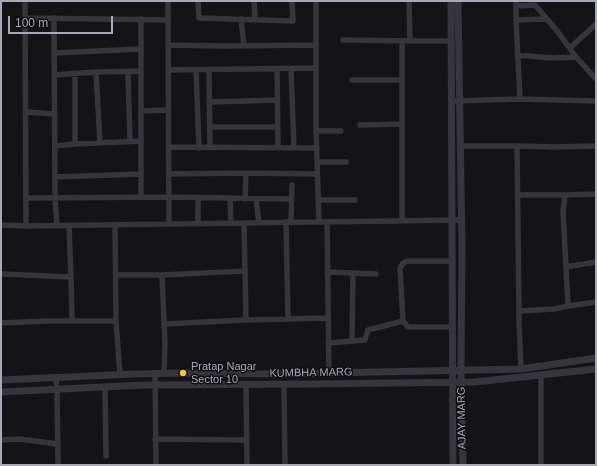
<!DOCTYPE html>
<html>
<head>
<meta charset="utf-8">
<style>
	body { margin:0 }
	#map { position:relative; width:597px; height:466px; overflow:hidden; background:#141416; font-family:Arial,sans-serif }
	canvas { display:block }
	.frame { position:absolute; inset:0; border:2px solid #a6a9b6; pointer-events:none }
	.scale { position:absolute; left:8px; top:16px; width:105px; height:18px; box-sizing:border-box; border:2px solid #a6a9b6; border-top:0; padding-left:5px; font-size:12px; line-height:14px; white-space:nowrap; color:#a6a9b6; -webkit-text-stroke:3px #0f0f11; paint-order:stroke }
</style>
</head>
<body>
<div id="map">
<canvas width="597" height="466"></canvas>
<div class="frame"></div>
<div class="scale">100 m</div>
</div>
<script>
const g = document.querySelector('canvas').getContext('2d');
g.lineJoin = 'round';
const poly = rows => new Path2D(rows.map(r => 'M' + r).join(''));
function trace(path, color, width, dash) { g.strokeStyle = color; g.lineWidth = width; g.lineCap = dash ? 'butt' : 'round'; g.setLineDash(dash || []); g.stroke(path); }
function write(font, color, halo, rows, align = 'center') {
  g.font = font + ' Arial,sans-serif'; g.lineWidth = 3; g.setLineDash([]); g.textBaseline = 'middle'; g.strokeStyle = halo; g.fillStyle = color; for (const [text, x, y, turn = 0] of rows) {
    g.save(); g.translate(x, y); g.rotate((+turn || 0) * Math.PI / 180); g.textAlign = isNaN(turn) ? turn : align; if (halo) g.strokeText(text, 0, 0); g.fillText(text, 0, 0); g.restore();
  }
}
const minor = poly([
	[25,1,26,226],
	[168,1,169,224],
	[198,1,199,18,293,21,292,1],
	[254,1,255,20],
	[316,1,316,131,319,222],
	[409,1,410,41,451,41],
	[516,1,516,20,520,99],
	[516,6,535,5,558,32,576,57,596,79],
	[25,18,168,20],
	[54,18,55,198,57,226],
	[141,19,141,197],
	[241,19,244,46],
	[516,20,546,19],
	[343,40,410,41],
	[402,41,402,221],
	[168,45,225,46,315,45],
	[570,48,596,24],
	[54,53,141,49],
	[517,55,552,58,576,57],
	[209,69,210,148],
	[277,69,278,148],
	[291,69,294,148],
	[168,70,316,68],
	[196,70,199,148],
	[96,72,100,143],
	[128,72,130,141],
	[75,73,75,144],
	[54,75,96,72,141,71],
	[352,80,402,80],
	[451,101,520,99,596,101],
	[210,102,277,100],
	[141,111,168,110],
	[26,112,55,114],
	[360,125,402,124],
	[210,127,277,127],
	[316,131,341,131],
	[55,146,75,144,141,141],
	[461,146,517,146,555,147,596,146],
	[517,146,519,311],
	[169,147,317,148],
	[317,162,346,162],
	[169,174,246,173,317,174],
	[55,177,141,174],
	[518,195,565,195],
	[26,198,169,197,291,199],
	[198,198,198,224],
	[230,198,231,223],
	[245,199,246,173],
	[256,199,259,223],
	[318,200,355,200],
	[286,222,288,319],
	[291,222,292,185],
	[327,222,329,372],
	[244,223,245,271,246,320],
	[1,225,26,226,462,220],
	[115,225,116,321],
	[451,261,407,261,403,263,400,268,403,321,408,327,452,327],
	[566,267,596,262],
	[327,272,376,274],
	[1,274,71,277,69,226],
	[116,275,162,275,165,343,164,374],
	[162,275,245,271],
	[71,277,72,321],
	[568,306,596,302],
	[1,323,47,321,116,321,120,375],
	[164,324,246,320,328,318],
	[352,341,353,273],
	[328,343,365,340,368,330,403,321],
	[521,369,519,322,519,311,554,309,568,306,563,211,565,195,596,194],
	[155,374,156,465],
	[541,375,541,465],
	[56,378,57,389,58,465],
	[246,384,247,465],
	[284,384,285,465],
	[105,387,106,456],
	[155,439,246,440],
	[1,440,19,439,58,444]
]);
const tertiary = poly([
	[451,1,453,465],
	[458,1,462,246,461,371,463,465],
	[1,380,133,374,183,373,280,374,521,369,596,358],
	[1,392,144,385,313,384,475,382,596,369]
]);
const markers = [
	[183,373,4,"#f4c82e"]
];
const poiNames = [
	["Pratap Nagar",191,367],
	["Sector 10",191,380]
];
const streetNames = [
	["KUMBHA MARG",311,373,-1],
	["AJAY MARG",462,418,-91]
];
trace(minor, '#35353b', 5.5);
trace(tertiary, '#35353b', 7);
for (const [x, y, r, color] of markers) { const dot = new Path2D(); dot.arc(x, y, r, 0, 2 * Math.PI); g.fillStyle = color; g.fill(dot); trace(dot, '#0f0f11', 1.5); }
write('11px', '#a6a9b6', '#0f0f11', poiNames, 'left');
write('11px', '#a6a9b6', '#0f0f11', streetNames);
</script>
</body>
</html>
